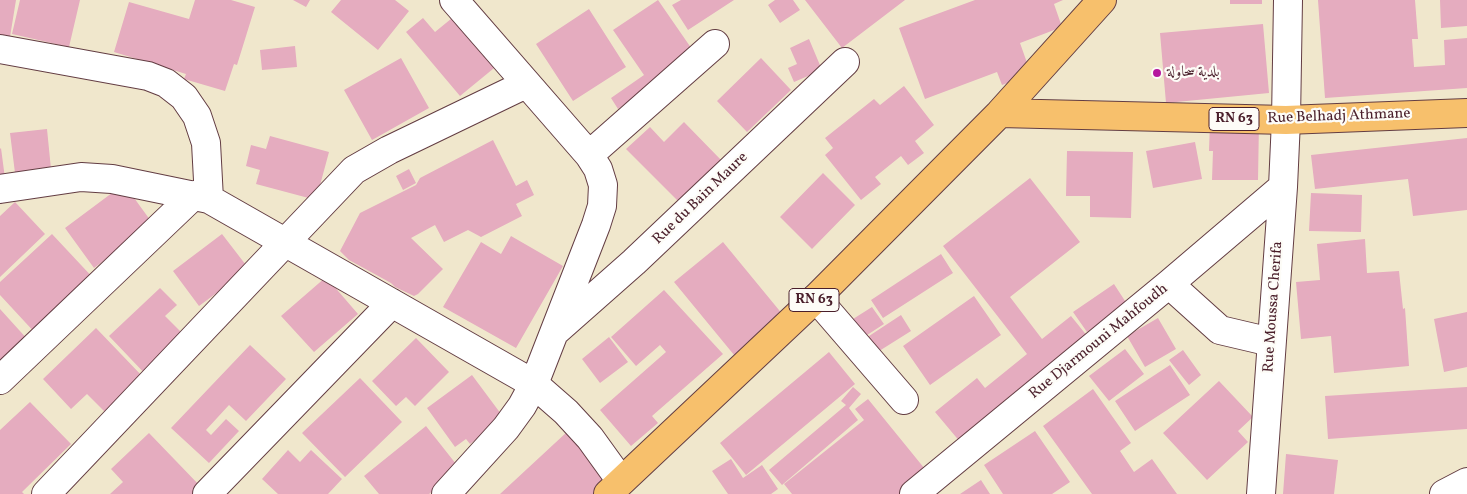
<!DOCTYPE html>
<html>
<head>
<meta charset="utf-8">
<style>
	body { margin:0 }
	canvas { display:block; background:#f0e7cc }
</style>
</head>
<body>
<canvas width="1467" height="494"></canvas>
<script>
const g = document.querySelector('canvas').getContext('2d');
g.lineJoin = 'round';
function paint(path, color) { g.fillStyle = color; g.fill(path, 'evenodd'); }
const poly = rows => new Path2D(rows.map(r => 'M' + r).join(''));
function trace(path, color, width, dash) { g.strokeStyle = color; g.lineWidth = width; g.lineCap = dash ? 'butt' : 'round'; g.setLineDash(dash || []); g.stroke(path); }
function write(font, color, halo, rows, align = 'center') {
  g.font = font + ' Vollkorn,Amiri,serif'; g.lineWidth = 4.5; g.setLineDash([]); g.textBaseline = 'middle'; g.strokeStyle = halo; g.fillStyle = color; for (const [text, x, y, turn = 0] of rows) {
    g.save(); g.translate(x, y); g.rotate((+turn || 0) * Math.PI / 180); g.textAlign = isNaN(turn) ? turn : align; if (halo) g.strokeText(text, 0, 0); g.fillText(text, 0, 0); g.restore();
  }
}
const building = poly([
	[0,0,16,0,10,37,0,35],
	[20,0,80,0,69,47,12,34],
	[195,0,231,0,255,7,237,65,234,64,225,91,184,79,186,74,114,52,129,2,189,19],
	[293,0,310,0,306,7],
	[341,0,395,0,409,11,378,50,331,12],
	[658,0,696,55,618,109,611,98,644,75,613,30],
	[681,0,734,0,688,30,672,5],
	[775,0,793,0,800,10,780,23,768,5],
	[805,0,905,0,842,48],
	[975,0,1063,0,1054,4,1062,27,1020,43,1031,74,1002,85,997,72,925,99,899,28],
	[1230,0,1262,0,1262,4,1230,4],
	[1318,0,1415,0,1418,39,1412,39,1414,67,1445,65,1444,40,1467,38,1467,88,1325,98],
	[1440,0,1467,0,1467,26,1441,28],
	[589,9,626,67,573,101,536,44],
	[457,14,499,64,460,96,406,32,423,18,435,32],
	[1263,24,1269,93,1166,103,1160,33],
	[809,39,822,70,794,82,788,68,797,64,790,48],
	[295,46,297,67,262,70,260,50],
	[401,58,429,108,372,140,344,90],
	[761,58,791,90,747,132,717,101],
	[904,86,934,125,915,141,924,153,908,165,901,156,875,177,881,184,861,200,825,155,833,148,825,138,874,99,880,105],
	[684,122,722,161,679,202,626,149,650,127,664,142],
	[1210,122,1259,122,1258,180,1212,180,1213,151,1209,151],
	[47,129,51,169,15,173,10,133],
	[270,136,329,152,316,200,256,184,260,170,246,166,251,145,266,149],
	[1467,138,1467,210,1413,216,1408,179,1315,189,1311,155],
	[493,140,516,186,527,180,534,195,516,204,522,216,481,237,468,230,444,242,435,225,411,238,443,269,418,294,414,296,395,287,391,283,349,260,340,251,360,213,416,185,420,178],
	[1195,142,1202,179,1153,188,1146,151],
	[1,148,6,186,0,187,0,149],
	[1067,151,1133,152,1131,218,1090,217,1090,196,1066,196],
	[409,169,416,183,403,190,396,176],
	[823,173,855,205,812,249,780,217],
	[1030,178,1080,242,1010,297,1042,339,1071,316,1088,337,961,443,935,412,977,378,985,388,1027,354,943,246],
	[124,184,153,224,94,268,65,228],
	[1311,193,1362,195,1361,232,1309,231],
	[15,202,45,234,0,277,0,216],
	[52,234,96,281,37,335,0,295,0,282],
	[222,234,249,269,199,306,173,271],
	[511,236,563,266,516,348,443,307,481,242,501,254],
	[1365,239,1367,273,1399,271,1403,309,1405,308,1409,366,1334,373,1331,336,1301,339,1296,282,1320,280,1317,244],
	[723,242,788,321,739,361,674,282],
	[941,254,953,273,883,318,871,300],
	[326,277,358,314,314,352,281,316],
	[1114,284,1127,304,1087,332,1073,312],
	[160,288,177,305,165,316,189,340,149,378,109,336],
	[664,290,723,354,652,416,658,423,631,446,600,410,666,352,660,345,636,366,611,337],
	[974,296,1001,335,930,385,903,346],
	[872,307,884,324,864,337,853,319],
	[0,309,29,341,0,366],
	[1467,312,1467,367,1444,372,1434,319],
	[901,315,911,331,876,353,866,338],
	[1158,318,1176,349,1145,367,1127,336],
	[96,328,144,378,107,414,87,394,71,409,43,379],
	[609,337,628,362,600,383,582,359],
	[416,338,449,372,415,406,406,397,396,406,372,381],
	[250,345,286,379,246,421,229,405,206,430,211,435,226,419,239,431,209,463,171,428],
	[1125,349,1144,374,1109,401,1089,376],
	[1183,350,1201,375,1189,385,1169,360],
	[829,352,855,384,746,475,720,443],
	[1170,365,1190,395,1135,431,1115,401],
	[472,375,504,418,470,444,466,439,455,447,427,408],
	[360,378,402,422,345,477,302,433],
	[1219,381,1253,417,1238,431,1248,442,1207,480,1163,433],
	[853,387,861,394,849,408,858,420,782,485,769,470,846,405,841,401],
	[1467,387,1467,429,1328,439,1325,396],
	[1093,389,1131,443,1120,451,1134,472,1152,459,1177,494,1092,494,1043,426],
	[868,399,929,474,904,494,792,494,784,484,864,420,855,409],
	[30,402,71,444,22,492,24,494,0,494,0,430],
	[426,426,460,469,429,494,379,494,364,476],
	[568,431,615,481,601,494,500,494],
	[1035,431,1070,482,1052,494,1003,494,984,465],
	[149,433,202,488,195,494,110,494,123,482,111,469],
	[288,450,300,462,311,450,342,479,328,494,278,494,262,479],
	[1286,454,1338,460,1334,494,1283,494],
	[731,459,743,478,762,465,778,489,771,494,728,494,712,471],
	[981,480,990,494,960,494]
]);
const minor = poly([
	[0,49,148,76,166,83,184,97,197,116,206,143,209,199],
	[589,155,715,44],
	[0,189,81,177,112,179,209,199,534,384,566,412,590,438,621,481],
	[1169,284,1220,330,1271,342],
	[816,298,904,400],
	[557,330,634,262,845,62],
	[0,380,194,195],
	[46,494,354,170,389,150,526,84],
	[207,494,392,303],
	[446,494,506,428,522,406,534,384,596,225,602,206,603,185,598,169,589,155,454,0],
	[914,494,1169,284,1283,187],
	[1261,494,1283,187,1286,120,1288,0],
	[1444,494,1467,482]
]);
const primary = poly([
	[1000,113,1286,120,1467,113],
	[608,494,816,298,1000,113,1102,0]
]);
const markers = [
	[1157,73,5,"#b5179e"]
];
const shields = [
	[1234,119,50],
	[814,300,50]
];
const shieldNames = [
	["RN 63",1234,119],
	["RN 63",814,300]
];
const poiNames = [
	["بلدية سحاولة",1167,73]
];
const streetNames = [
	["Rue Belhadj Athmane",1339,117,-2],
	["Rue du Bain Maure",701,199,-44],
	["Rue Moussa Cherifa",1274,307,-86],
	["Rue Djarmouni Mahfoudh",1099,342,-39]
];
paint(building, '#e5acbf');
trace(minor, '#633d43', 30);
trace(primary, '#633d43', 30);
trace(minor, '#fff', 28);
trace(primary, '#f7c06c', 28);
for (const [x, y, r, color] of markers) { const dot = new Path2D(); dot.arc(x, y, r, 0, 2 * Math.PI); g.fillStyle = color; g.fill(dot); trace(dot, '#fdfcf7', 2); }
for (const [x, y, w] of shields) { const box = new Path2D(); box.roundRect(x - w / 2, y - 11.5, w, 23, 4); g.fillStyle = '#fdfcf7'; g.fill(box); trace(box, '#4a1f2b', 1); }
write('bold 14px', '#4a1f2b', null, shieldNames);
write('15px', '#4a1f2b', '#fdfcf7', poiNames, 'left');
write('15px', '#4a1f2b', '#fdfcf7', streetNames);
</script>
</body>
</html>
